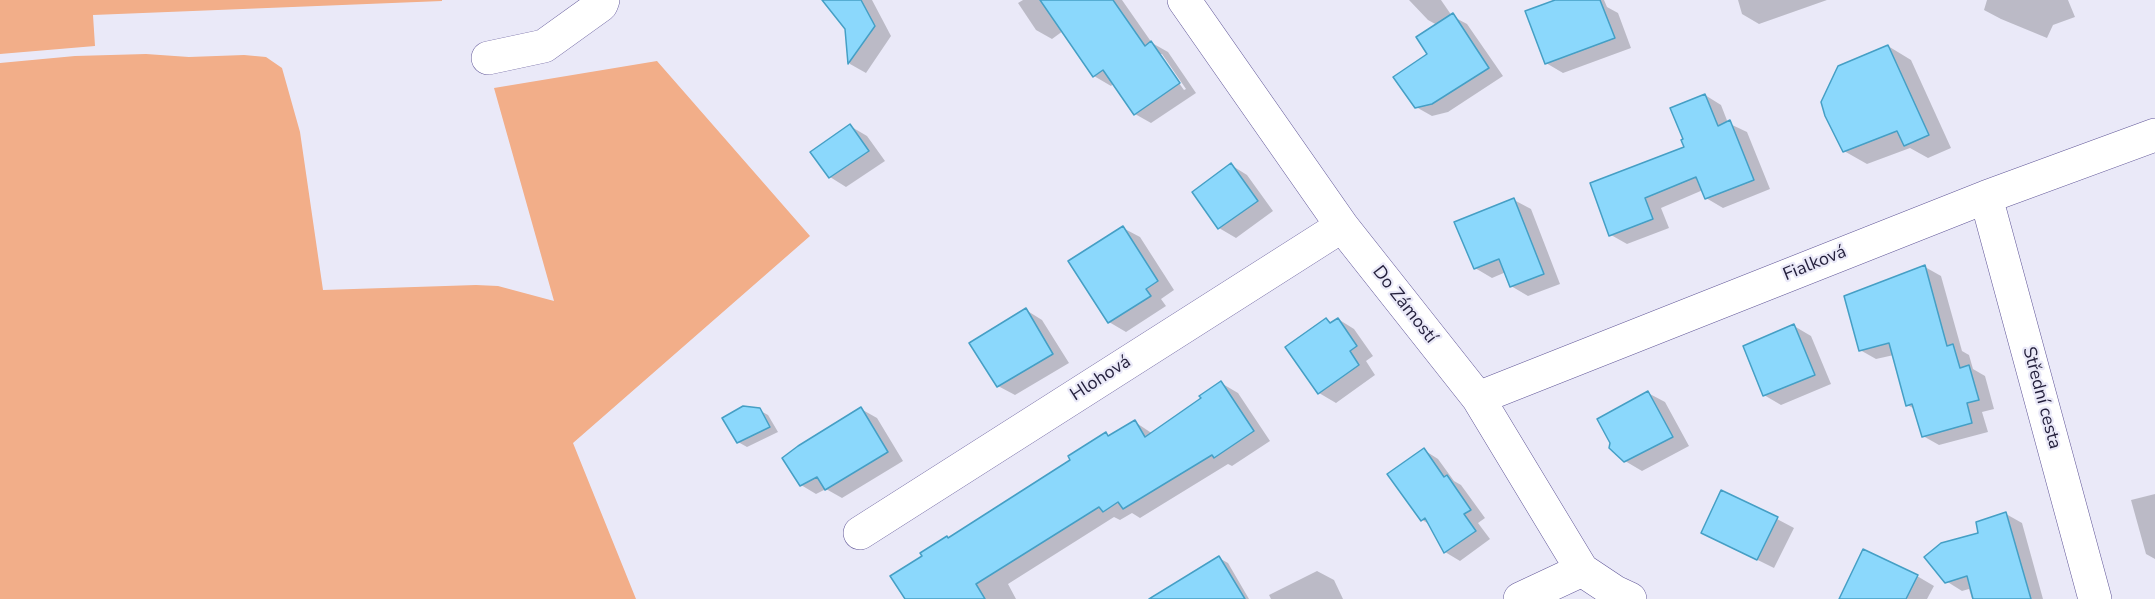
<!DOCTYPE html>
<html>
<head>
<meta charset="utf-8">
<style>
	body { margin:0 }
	canvas { display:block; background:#eae9f8 }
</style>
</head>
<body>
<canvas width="2155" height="599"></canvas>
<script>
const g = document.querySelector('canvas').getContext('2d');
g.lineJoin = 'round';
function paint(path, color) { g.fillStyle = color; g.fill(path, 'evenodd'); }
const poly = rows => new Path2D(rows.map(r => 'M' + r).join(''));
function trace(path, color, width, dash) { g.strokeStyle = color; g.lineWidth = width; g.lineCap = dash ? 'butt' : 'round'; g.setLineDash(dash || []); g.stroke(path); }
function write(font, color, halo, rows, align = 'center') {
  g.font = font + ' "Nunito Sans",sans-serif'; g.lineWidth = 4.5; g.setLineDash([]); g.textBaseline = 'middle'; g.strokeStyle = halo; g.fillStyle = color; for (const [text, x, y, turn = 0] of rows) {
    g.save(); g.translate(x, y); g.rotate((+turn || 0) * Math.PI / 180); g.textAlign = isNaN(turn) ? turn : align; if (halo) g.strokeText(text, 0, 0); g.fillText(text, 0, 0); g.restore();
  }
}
const green = poly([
	[0,0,442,0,442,1,93,15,95,46,0,54],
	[146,54,189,57,244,55,266,57,282,68,300,132,323,290,476,285,498,286,554,301,494,88,657,61,810,236,573,443,636,599,0,599,0,63,75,56]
]);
const shadow = poly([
	[823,0,872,0,891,36,866,73,850,64,847,29],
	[1023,0,1122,0,1152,43,1168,52,1196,93,1151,123,1135,114,1114,83,1111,86,1094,76,1063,31,1052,39,1036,30,1018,3],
	[1158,54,1162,54,1186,89,1184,90],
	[1409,0,1441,0,1452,16,1467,24,1503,76,1448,112,1432,116,1416,107,1437,25,1428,20],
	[1559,0,1604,0,1607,7,1618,13,1631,48,1563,73,1546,63],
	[1738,0,1827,0,1759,24,1742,14],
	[1987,0,2068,0,2075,17,2053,25,2047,38,2001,19,1984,10],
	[1888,46,1911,60,1951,148,1928,158,1910,148,1867,164,1844,151],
	[1705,95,1721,105,1728,123,1747,132,1770,189,1723,208,1706,198,1703,190,1661,208,1669,228,1627,244,1611,235,1686,148],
	[850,126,867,136,885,161,846,187,830,177],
	[1231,165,1247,175,1273,211,1236,238,1219,228,1194,192],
	[1514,200,1531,209,1560,284,1528,296,1511,286,1506,272,1492,278,1475,268],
	[1123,228,1140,237,1174,290,1161,299,1166,306,1126,332,1109,322],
	[1925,267,1941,276,1962,351,1969,355,1973,369,1985,376,1994,409,1982,412,1988,432,1939,445,1923,436,1915,409,1907,405,1894,355,1876,359,1860,350],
	[1026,310,1042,320,1069,363,1015,395,998,386],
	[1338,319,1354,329,1373,356,1366,361,1375,375,1336,403,1319,393,1327,320,1332,323],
	[1794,326,1811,336,1831,384,1781,405,1764,395],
	[1221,383,1238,393,1270,441,1232,466,1228,464,1140,518,1132,513,1120,520,1114,517,1008,584,1016,599,906,599,949,539,1072,460,1106,434,1111,437,1135,422,1153,434],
	[1648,393,1665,402,1689,446,1642,471,1625,461],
	[861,409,877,418,903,461,842,498,826,489,816,494,801,485],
	[759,410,768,415,778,432,747,447,738,442],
	[1424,450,1438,459,1454,481,1461,485,1485,518,1478,523,1490,539,1460,561,1445,552,1431,525,1422,520],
	[2155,494,2155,559,2146,554,2131,500],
	[2006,514,2022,523,2043,599,1972,599,1969,589,1962,591,1946,581],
	[1777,519,1794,528,1774,568,1703,533],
	[1219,558,1228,563,1249,599,1151,599],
	[1317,571,1334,580,1343,599,1271,599,1269,595],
	[1917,576,1934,586,1927,599,1841,599]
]);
const building = poly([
	[822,0,861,0,875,26,848,64,845,29,822,0],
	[1040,0,1113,0,1145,46,1151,41,1180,83,1134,115,1103,70,1093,77,1040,0],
	[1555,0,1600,0,1615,38,1545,64,1525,11,1555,0],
	[1453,13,1489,68,1432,104,1415,108,1393,77,1427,54,1416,37,1453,13],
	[1888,45,1929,135,1904,146,1897,131,1843,152,1825,116,1821,102,1838,66,1888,45],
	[1705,94,1718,126,1730,120,1754,180,1705,199,1696,177,1645,198,1653,219,1609,236,1590,183,1684,147,1681,140,1683,139,1670,108,1705,94],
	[850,124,869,151,829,178,810,152,850,124],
	[1231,163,1258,201,1218,229,1192,192,1231,163],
	[1514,198,1544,274,1510,287,1499,259,1474,269,1454,222,1514,198],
	[1123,226,1158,281,1146,289,1151,296,1108,323,1068,261,1123,226],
	[1925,265,1947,346,1953,344,1960,368,1969,365,1979,400,1967,403,1972,423,1922,437,1912,404,1906,406,1889,343,1859,351,1844,296,1925,265],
	[1026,308,1053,354,997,387,969,343,1026,308],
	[1326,318,1330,323,1338,318,1357,346,1350,351,1359,365,1318,394,1285,347,1326,318],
	[1794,324,1815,375,1763,396,1743,346,1794,324],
	[1221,381,1254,431,1214,458,1212,455,1123,509,1118,502,1103,512,1099,507,976,584,985,599,905,599,890,576,922,556,920,553,947,536,948,538,1070,460,1068,456,1106,432,1108,436,1135,420,1145,437,1201,398,1199,396,1221,381],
	[1648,391,1673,437,1624,462,1609,448,1610,443,1597,419,1648,391],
	[743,406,760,408,770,427,737,443,722,418,743,406],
	[861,407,888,452,825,490,817,477,800,486,782,458,798,446,861,407],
	[1424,448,1444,477,1447,475,1471,510,1464,514,1476,531,1444,553,1425,518,1421,521,1387,474,1424,448],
	[1721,490,1778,517,1757,560,1701,533,1721,490],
	[2006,512,2031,599,1973,599,1967,576,1945,583,1924,557,1941,543,1978,533,1976,522,2006,512],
	[1863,549,1918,575,1906,599,1839,599,1863,549],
	[1219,556,1245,599,1149,599,1219,556]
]);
const minor = poly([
	[1184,0,1342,226,1478,398,1582,570,1615,592,1630,599],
	[488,58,544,46,601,5,603,0],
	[1986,197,2095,599],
	[1478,398,1986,197,2155,135],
	[860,533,1342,226],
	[1520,599,1582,570]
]);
const streetNames = [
	["Fialková",1815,264,-22],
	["Do Zámostí",1404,305,52],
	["Hlohová",1101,379,-33],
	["Střední cesta",2041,398,75]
];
paint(green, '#f2ae89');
paint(shadow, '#0003');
paint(building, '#8bd8fc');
trace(building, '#459fc5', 1.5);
trace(minor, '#625899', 34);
trace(minor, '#fff', 33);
write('18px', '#25213d', '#eae9f8', streetNames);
</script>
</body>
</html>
